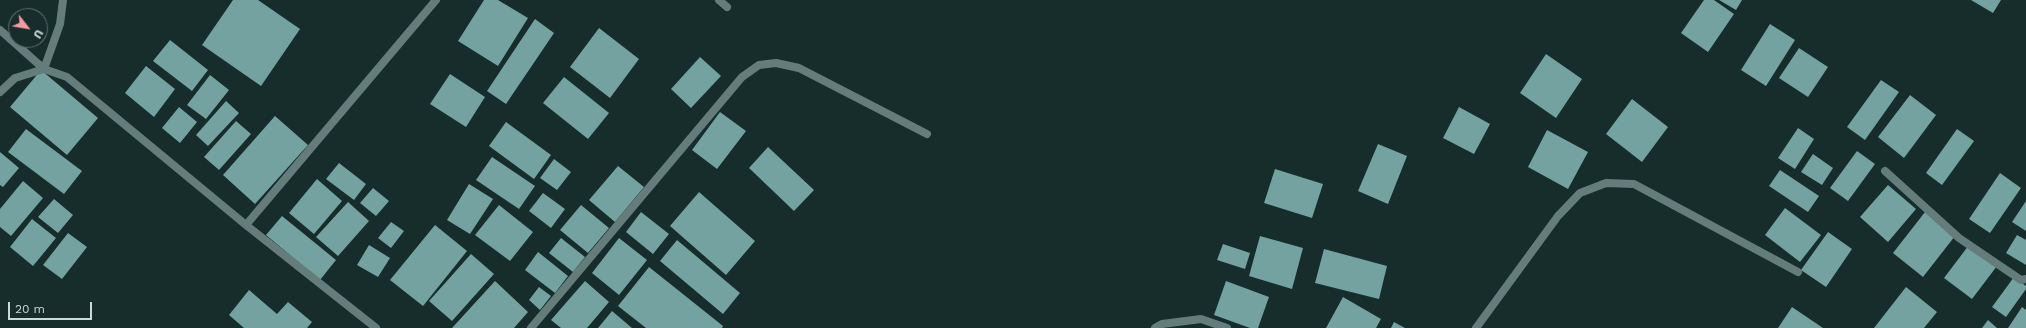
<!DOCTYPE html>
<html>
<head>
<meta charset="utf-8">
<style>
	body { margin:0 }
	#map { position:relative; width:2026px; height:328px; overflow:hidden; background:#162d2c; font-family:"Work Sans",sans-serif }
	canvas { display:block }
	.north { position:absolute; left:8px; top:8px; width:40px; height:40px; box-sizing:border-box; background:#162d2c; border:1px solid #5e7271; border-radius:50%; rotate:121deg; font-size:11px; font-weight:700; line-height:16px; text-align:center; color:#cbd9d8 }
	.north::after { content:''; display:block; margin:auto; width:14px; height:18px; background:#f49aa1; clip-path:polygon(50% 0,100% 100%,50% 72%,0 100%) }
	.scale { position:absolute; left:8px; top:302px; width:84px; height:18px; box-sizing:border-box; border:2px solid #cbd9d8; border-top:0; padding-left:5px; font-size:12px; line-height:14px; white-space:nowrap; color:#cbd9d8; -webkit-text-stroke:3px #162d2c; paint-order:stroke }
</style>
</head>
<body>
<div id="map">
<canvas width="2026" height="328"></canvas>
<div class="north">U</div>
<div class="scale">20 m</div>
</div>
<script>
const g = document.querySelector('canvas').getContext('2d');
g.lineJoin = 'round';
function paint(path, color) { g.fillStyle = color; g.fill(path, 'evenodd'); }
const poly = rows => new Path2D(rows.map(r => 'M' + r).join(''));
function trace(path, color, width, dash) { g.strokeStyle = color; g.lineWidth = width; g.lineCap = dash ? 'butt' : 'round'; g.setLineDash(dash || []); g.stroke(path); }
const building = poly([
	[233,0,258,0,300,29,261,86,202,45],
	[484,0,498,0,528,18,498,66,458,41],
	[1704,0,1714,0,1734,14,1708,52,1681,33],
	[1719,0,1742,0,1736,10],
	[1971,0,2001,0,1993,13],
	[535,19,554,33,506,104,487,91],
	[1770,24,1795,40,1766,86,1741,70],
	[599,28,639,59,610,98,570,67],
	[170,40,208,70,192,91,153,61],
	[1799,48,1828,67,1808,97,1779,78],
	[1546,54,1582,79,1556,118,1520,93],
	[700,57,721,76,691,108,671,89],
	[146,66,175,89,154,117,125,93],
	[41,70,98,118,67,155,10,107],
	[450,74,485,97,466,127,430,104],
	[210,75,229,90,206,119,187,105],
	[564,77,609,113,588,139,543,103],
	[1881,80,1899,92,1865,140,1847,127],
	[1910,95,1936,115,1904,158,1878,137],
	[1632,99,1668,127,1642,162,1606,134],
	[226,101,239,113,208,146,196,135],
	[179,107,197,122,180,143,162,128],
	[1459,107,1490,124,1474,154,1443,138],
	[720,112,746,131,717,169,692,150],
	[275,116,308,145,255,204,223,175],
	[236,121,251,134,219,170,204,157],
	[506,122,551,155,534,179,489,146],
	[1798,128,1814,139,1795,169,1778,158],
	[26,129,82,171,64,194,8,152],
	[1957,129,1974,141,1942,185,1926,173],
	[1547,130,1588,152,1568,189,1528,167],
	[1378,144,1407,156,1388,204,1358,191],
	[768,147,814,190,794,211,749,168],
	[1857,151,1875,164,1848,201,1830,188],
	[0,152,19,168,3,187,0,185],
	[1813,154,1833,168,1822,185,1801,172],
	[492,157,535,186,519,209,476,180],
	[554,159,571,172,557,190,540,178],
	[339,163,366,184,354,200,326,179],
	[618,166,644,187,615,222,589,200],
	[1275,169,1323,184,1312,218,1264,203],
	[1780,170,1819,196,1808,212,1769,186],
	[2000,173,2021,188,1990,233,1969,219],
	[317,179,342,201,314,234,289,213],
	[23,181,43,198,11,236,0,227,0,209],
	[469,184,493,199,470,234,447,220],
	[1888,185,1916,209,1888,242,1860,217],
	[373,188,389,201,376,216,360,203],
	[699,192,755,241,726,275,670,226],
	[543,193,565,209,551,228,529,211],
	[54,199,73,215,58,233,38,217],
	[2026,201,2026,231,2012,222],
	[348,202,369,221,338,256,316,237],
	[499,205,533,232,510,261,475,235],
	[581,205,609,228,588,253,560,230],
	[1785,208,1821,235,1800,262,1765,235],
	[641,212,669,234,653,254,626,232],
	[1925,212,1955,236,1923,277,1893,253],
	[282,216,336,260,320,280,266,235],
	[32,219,56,238,33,266,10,247],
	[391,222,404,231,391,248,378,238],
	[435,225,467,251,423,306,390,280],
	[1828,232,1852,249,1826,287,1801,270],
	[68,233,87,247,62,279,43,265],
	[2017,235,2026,240,2026,265,2006,253],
	[1260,236,1303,248,1292,289,1249,276],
	[561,238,585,257,573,272,549,253],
	[619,238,647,260,619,295,592,273],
	[677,240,740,293,723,314,660,261],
	[1223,244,1250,253,1245,269,1217,260],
	[369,245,390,258,378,277,357,265],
	[1969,245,1997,266,1972,299,1944,278],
	[1324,249,1387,266,1379,299,1315,283],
	[538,252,568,276,555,293,525,270],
	[471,254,494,274,452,321,429,301],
	[649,267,723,326,722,328,646,328,618,306],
	[2014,277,2026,286,2026,289,2006,317,1992,307],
	[495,281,528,312,514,328,452,328],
	[585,281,609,302,587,328,561,328,551,320],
	[1226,281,1269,297,1258,328,1250,328,1214,315],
	[539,287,551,296,540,310,529,300],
	[1906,287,1937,312,1924,328,1874,328],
	[249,290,277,314,288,302,312,322,307,328,244,328,229,315],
	[1343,297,1381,319,1376,328,1326,328],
	[1792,307,1823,328,1778,328],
	[2022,307,2026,310,2026,328,2008,328],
	[612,311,632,328,598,328],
	[1988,320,1997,328,1982,328],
	[1394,322,1405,328,1391,328]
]);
const street = poly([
	[719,0,727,7],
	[0,30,44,69,60,24,63,0],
	[0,92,15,78,44,69,67,77,246,225,376,328],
	[1885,171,1959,238,2021,280,2026,279],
	[246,225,436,0],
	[531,328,742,77,759,65,776,63,799,68,927,134],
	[1155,328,1162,324,1201,319,1227,328],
	[1476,328,1558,216,1580,193,1606,183,1634,184,1798,272]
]);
paint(building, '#73a2a0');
trace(street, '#647d7b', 8);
</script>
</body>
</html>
